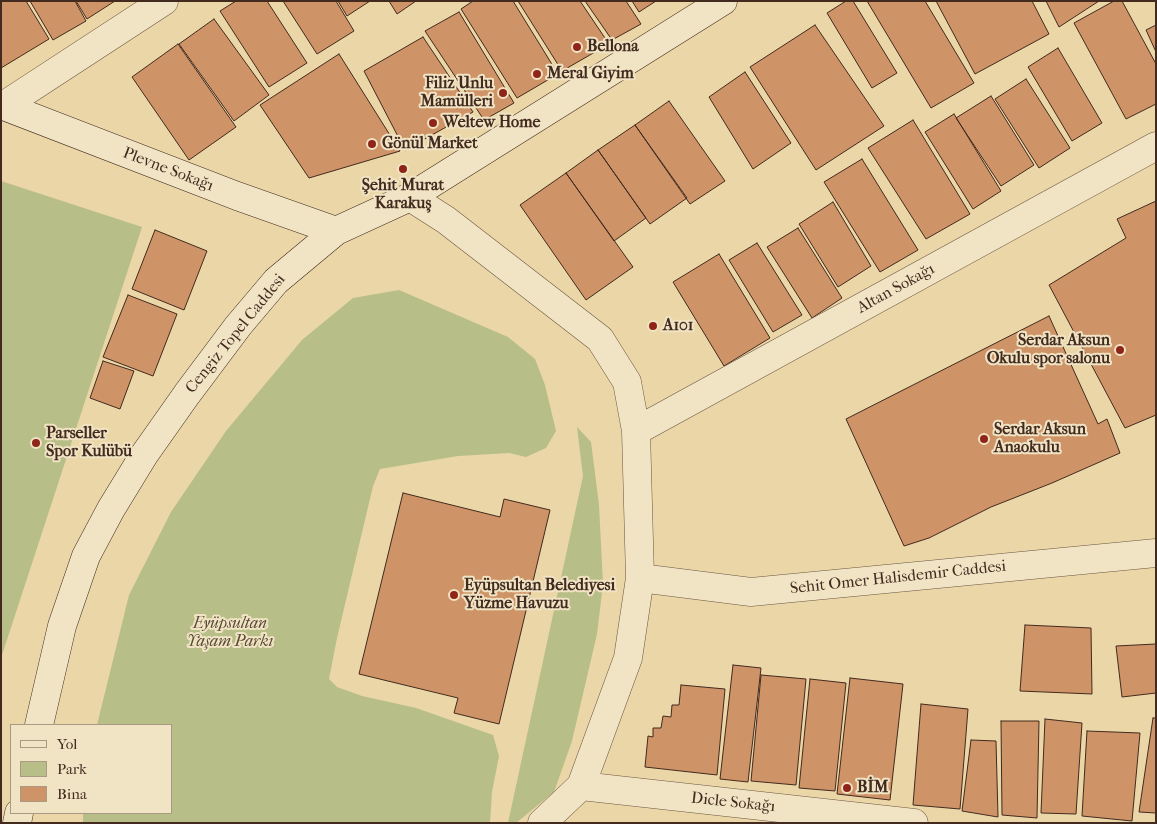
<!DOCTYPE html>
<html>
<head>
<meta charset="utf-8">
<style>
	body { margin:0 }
	#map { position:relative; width:1157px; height:824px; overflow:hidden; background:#ead6a6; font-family:"IM FELL French Canon",serif }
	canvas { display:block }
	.frame { position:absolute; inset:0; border:2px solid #422a1f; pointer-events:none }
	.legend { position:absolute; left:10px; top:724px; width:162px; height:90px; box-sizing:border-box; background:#f1e4c5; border:1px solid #ab9a83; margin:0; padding:6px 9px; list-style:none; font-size:15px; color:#422a1f }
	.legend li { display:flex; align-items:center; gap:10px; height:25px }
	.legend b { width:25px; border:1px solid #ab9a83 }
</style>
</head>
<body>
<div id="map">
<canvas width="1157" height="824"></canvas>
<div class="frame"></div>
<ul class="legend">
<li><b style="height:6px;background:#f1e4c5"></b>Yol</li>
<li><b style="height:14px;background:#b7be87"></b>Park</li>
<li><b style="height:14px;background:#ce9366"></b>Bina</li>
</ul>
</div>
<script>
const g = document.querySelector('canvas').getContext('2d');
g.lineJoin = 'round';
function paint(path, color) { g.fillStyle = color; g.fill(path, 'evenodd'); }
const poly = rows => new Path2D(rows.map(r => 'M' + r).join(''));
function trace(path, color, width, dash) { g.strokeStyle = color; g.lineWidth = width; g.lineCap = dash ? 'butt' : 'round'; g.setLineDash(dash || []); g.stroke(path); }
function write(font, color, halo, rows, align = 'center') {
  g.font = font + ' "IM FELL French Canon",serif'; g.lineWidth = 4; g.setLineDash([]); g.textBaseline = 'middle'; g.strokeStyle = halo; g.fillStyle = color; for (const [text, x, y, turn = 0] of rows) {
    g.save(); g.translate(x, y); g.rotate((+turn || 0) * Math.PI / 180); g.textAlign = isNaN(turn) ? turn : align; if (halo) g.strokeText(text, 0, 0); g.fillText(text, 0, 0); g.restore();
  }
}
const green = poly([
	[1,181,142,227,1,658],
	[399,290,508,337,535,359,545,385,556,431,546,448,526,457,509,453,458,456,380,469,373,486,337,638,329,679,337,687,362,696,416,708,493,735,499,756,492,792,490,823,83,823,83,813,171,813,171,725,97,725,129,595,171,512,226,431,302,340,353,298],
	[577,427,591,442,599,505,603,584,597,634,572,741,554,792,516,823,508,823,583,476]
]);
const building = poly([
	[1,1,26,1,49,39,1,68,1,1],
	[30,1,75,1,86,21,53,40,30,1],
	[76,1,115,1,87,19,76,1],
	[236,1,267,1,307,63,269,87,220,11,236,1],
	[283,1,336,1,354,31,317,54,283,1],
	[338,1,370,1,347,16,338,1],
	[389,1,416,1,397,14,389,1],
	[473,1,513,1,558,74,517,98,461,9,473,1],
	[518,1,580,1,609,44,562,71,518,1],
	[585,1,626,1,641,24,612,40,585,1],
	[632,1,656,1,639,12,632,1],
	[846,1,853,1,897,73,872,88,827,13,846,1],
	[867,1,925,1,974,83,931,108,867,1],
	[936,1,1032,1,1049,34,975,74,936,1],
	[1046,1,1099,1,1059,27,1046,1],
	[1114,1,1122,1,1156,64,1156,104,1126,119,1074,23,1114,1],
	[459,12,514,103,484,120,425,31,459,12],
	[214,19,269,95,234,121,179,44,214,19],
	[815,25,884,126,816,170,750,67,815,25],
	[1156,25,1156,52,1146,30,1156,25],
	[423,37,473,112,405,150,364,71,423,37],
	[178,44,236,127,189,160,132,77,178,44],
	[1058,48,1102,123,1072,141,1028,67,1058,48],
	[339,54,400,151,309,178,260,105,339,54],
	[745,72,791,143,753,169,709,97,745,72],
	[1026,79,1070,148,1039,168,995,99,1026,79],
	[991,96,1034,165,1001,186,956,118,991,96],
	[669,101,725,181,690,204,635,125,669,101],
	[954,114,1001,191,973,209,925,132,954,114],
	[913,120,970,214,926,239,868,148,913,120],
	[635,125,687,198,650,224,598,150,635,125],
	[598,150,646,218,614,241,566,173,598,150],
	[862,159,918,250,880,272,824,182,862,159],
	[566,173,633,267,586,300,520,205,566,173],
	[1156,201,1156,415,1125,428,1049,285,1126,238,1117,219,1156,201],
	[833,202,871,266,838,287,799,224,833,202],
	[798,228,842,298,812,318,767,247,798,228],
	[155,230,207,251,184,310,132,289,155,230],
	[757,243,802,315,773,332,729,260,757,243],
	[719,254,770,338,724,366,673,282,719,254],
	[128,295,177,314,153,376,103,357,128,295],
	[1049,316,1098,424,1107,419,1120,453,1052,483,991,507,929,538,904,546,846,419,1049,316],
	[103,361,134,371,120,409,90,398,103,361],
	[403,493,500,517,504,499,550,510,499,724,454,713,458,698,359,674,403,493],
	[1025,625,1091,628,1092,694,1020,691,1025,625],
	[1156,644,1156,693,1122,697,1116,646,1156,644],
	[733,665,761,668,748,782,720,779,733,665],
	[761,675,806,679,796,785,751,781,761,675],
	[850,678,903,684,890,800,837,794,850,678],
	[810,679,846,683,835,791,799,788,810,679],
	[681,685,725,689,717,775,645,767,648,736,653,737,653,728,661,728,663,716,671,717,672,705,679,705,681,685],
	[921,704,968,709,960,809,913,805,921,704],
	[1153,718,1156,718,1156,813,1139,812,1153,718],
	[1045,719,1082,723,1076,814,1041,813,1045,719],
	[1001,721,1039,721,1037,818,1002,815,1001,721],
	[1087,731,1140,733,1132,821,1082,816,1087,731],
	[971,740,996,741,998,817,962,811,971,740]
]);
const street = poly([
	[3,106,164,1],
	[410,197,446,220,600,339,627,382,636,431,640,578,628,658,581,786,542,823],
	[636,431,1156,146],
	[640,578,751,592,1156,553],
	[581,786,914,823]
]);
const secondary = poly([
	[1,105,237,196,336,231],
	[39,725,62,626,86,556,111,509,144,455,187,394,238,326,276,281,336,231,410,197,723,1],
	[17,823,19,813]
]);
const markers = [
	[577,47,5,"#8f2418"],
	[537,74,5,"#8f2418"],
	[503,93,5,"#8f2418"],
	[433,123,5,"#8f2418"],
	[372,144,5,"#8f2418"],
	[403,169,5,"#8f2418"],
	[653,326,5,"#8f2418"],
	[1120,350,5,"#8f2418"],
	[984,439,5,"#8f2418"],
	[36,443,5,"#8f2418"],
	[454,595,5,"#8f2418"],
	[847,788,5,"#8f2418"]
];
const poiNames = [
	["Bellona",587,47],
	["Meral Giyim",547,74],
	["Filiz Unlu",493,84,"right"],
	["Mamülleri",493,102,"right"],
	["Weltew Home",443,123],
	["Gönül Market",382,144],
	["Şehit Murat",403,186,"center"],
	["Karakuş",403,204,"center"],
	["A101",663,326],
	["Serdar Aksun",1110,341,"right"],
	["Okulu spor salonu",1110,359,"right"],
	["Serdar Aksun",994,430],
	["Anaokulu",994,448],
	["Parseller",46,434],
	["Spor Kulübü",46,452],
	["Eyüpsultan Belediyesi",464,586],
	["Yüzme Havuzu",464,604],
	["BİM",857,788]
];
const streetNames = [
	["Plevne Sokağı",168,170,21],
	["Altan Sokağı",896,289,-29],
	["Cengiz Topel Caddesi",236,334,-51],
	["Sehit Omer Halisdemir Caddesi",898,578,-6],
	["Dicle Sokağı",733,803,6]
];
const parkNames = [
	["Eyüpsultan",230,624],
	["Yaşam Parkı",230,642]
];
paint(green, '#b7be87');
paint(building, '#ce9366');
trace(building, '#422a1f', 1);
trace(street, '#6c5541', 29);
trace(secondary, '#422a1f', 29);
trace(street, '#f1e4c5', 28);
trace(secondary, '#f1e4c5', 28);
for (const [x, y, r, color] of markers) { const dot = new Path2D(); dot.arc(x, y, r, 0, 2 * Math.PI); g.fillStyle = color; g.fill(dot); trace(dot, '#f1e4c5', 2); }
write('bold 16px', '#422a1f', '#f1e4c5', poiNames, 'left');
write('16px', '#422a1f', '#f1e4c5', streetNames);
write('italic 16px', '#594834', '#f1e4c5', parkNames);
</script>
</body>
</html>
